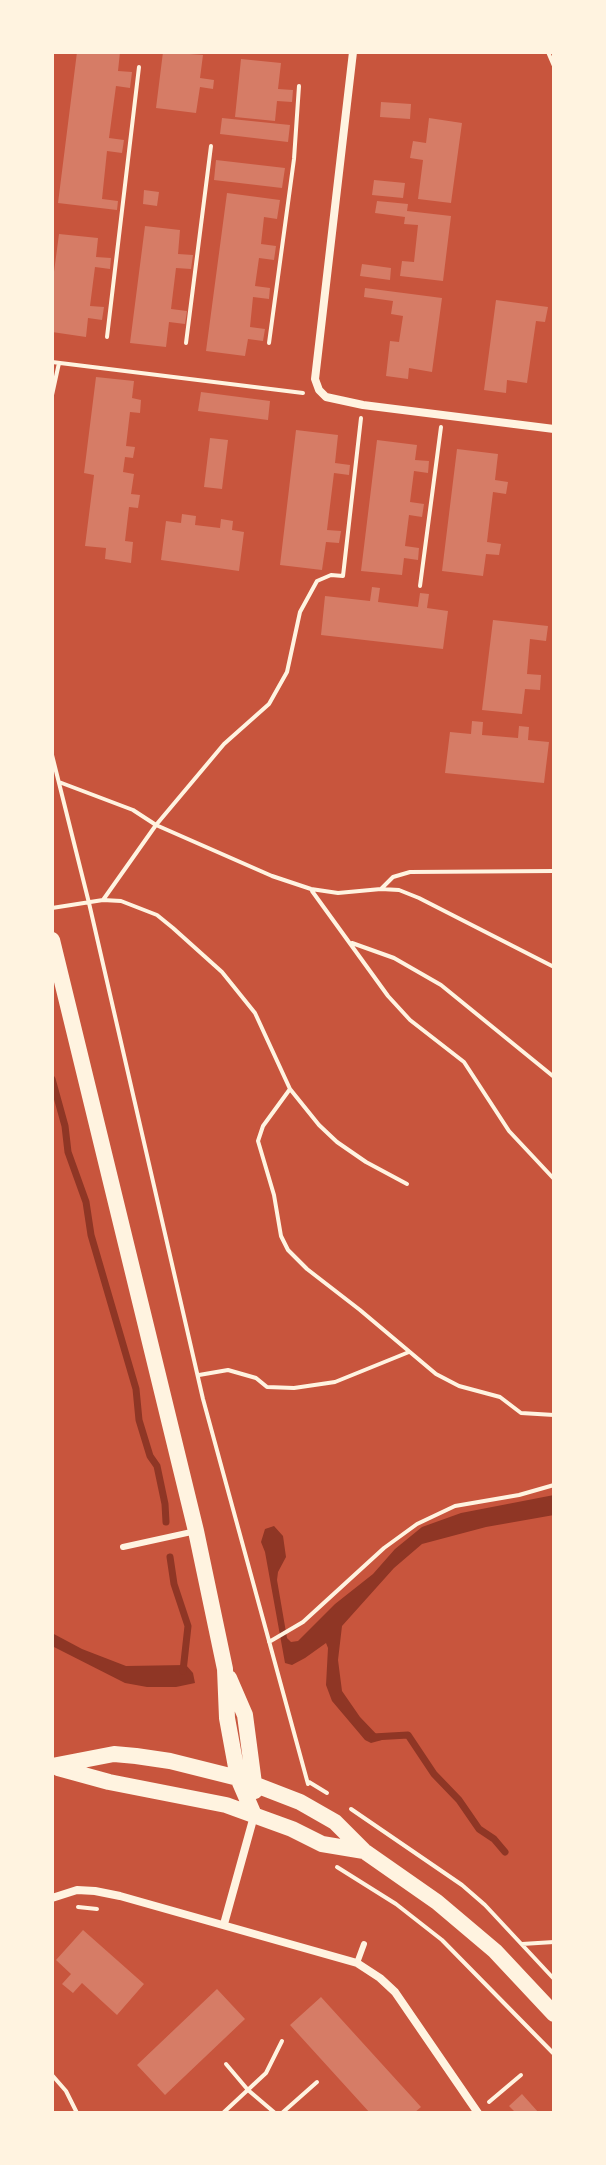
<!DOCTYPE html>
<html>
<head>
<meta charset="utf-8">
<style>
	body { margin:0 }
	#map { position:relative; width:606px; height:2165px; overflow:hidden; background:#c8553d; font-family:"Times New Roman",serif }
	canvas { display:block }
	.frame { position:absolute; inset:0; border:54px solid #fff3e0; pointer-events:none }
</style>
</head>
<body>
<div id="map">
<canvas width="606" height="2165"></canvas>
<div class="frame"></div>
</div>
<script>
const g = document.querySelector('canvas').getContext('2d');
g.lineJoin = 'round';
function paint(path, color) { g.fillStyle = color; g.fill(path, 'evenodd'); }
const poly = rows => new Path2D(rows.map(r => 'M' + r).join(''));
function trace(path, color, width, dash) { g.strokeStyle = color; g.lineWidth = width; g.lineCap = dash ? 'butt' : 'round'; g.setLineDash(dash || []); g.stroke(path); }
const water = poly([
	[554,1495,554,1515,486,1527,422,1544,394,1568,342,1626,338,1660,342,1691,360,1717,382,1740,371,1743,365,1740,332,1701,326,1685,328,1648,326,1643,305,1658,292,1665,285,1663,265,1552,261,1542,265,1529,274,1526,283,1536,286,1557,278,1572,277,1580,287,1638,291,1642,298,1641,335,1604,373,1574,395,1549,422,1527,461,1513],
	[52,1633,82,1649,126,1666,186,1665,193,1673,195,1683,176,1687,147,1687,125,1683,52,1646]
]);
const stream = poly([
	[52,1079,65,1126,68,1152,86,1202,91,1235,136,1389,139,1420,150,1456,157,1466,165,1504,166,1522],
	[170,1557,174,1584,188,1626,183,1671],
	[373,1737,408,1735,434,1774,459,1800,479,1829,494,1839,505,1852]
]);
const building = poly([
	[77,52,120,52,118,71,132,72,130,88,116,86,109,138,124,140,122,153,107,151,102,199,118,201,117,210,58,203],
	[163,52,203,55,200,78,214,80,213,89,200,87,196,113,156,108],
	[241,59,281,63,278,89,293,90,292,102,277,101,275,121,235,117],
	[381,102,411,104,410,119,380,117],
	[222,118,290,125,288,142,220,134],
	[429,118,462,123,451,203,418,199,423,160,410,158,413,141,426,143],
	[216,160,285,168,282,188,214,180],
	[374,180,405,183,403,198,372,195],
	[144,190,159,192,157,206,143,204],
	[227,193,280,200,277,219,264,217,261,244,276,246,274,260,259,258,255,286,270,288,269,299,253,297,250,327,265,329,263,341,248,339,245,356,206,351],
	[377,201,408,204,407,211,451,216,443,281,400,276,402,261,414,262,418,225,404,224,405,217,375,213],
	[145,226,180,230,178,254,193,255,191,269,176,268,171,309,187,311,185,324,169,322,166,347,130,343],
	[59,234,98,238,96,257,111,258,110,269,95,267,90,306,104,307,102,320,88,318,86,337,52,332,52,287],
	[362,264,391,268,390,280,360,276],
	[365,288,442,298,432,372,409,368,408,379,386,376,390,341,399,342,403,316,391,314,393,301,364,297],
	[496,300,548,307,545,322,536,321,527,383,507,380,506,393,484,390],
	[96,377,134,381,132,398,141,400,140,413,130,412,126,446,135,447,133,458,125,457,123,472,134,474,131,494,140,495,138,508,129,507,125,541,133,542,131,563,105,559,106,548,85,546,94,475,84,473],
	[201,392,270,401,268,420,198,411],
	[296,430,338,435,335,463,350,465,349,475,334,473,327,530,341,531,339,543,326,542,322,570,280,565],
	[210,438,228,440,222,489,204,487],
	[377,440,417,445,415,460,429,461,428,473,414,471,410,502,424,504,422,517,409,515,405,546,419,548,418,560,404,558,402,575,361,571],
	[457,449,498,454,495,480,508,482,506,494,493,492,487,542,501,544,499,555,486,554,483,576,442,571],
	[182,514,196,516,195,525,220,528,221,519,233,521,232,530,244,532,239,571,161,560,166,521,181,523],
	[372,587,380,588,378,602,418,607,420,593,429,594,427,608,448,611,443,649,321,635,325,596,370,601],
	[493,620,548,626,546,641,530,639,527,674,541,675,540,690,525,689,522,714,482,710],
	[472,721,483,722,482,735,518,738,519,726,529,727,528,740,549,742,544,783,445,773,450,732,471,734],
	[83,1930,144,1984,117,2015,82,1983,73,1993,62,1984,71,1974,56,1960],
	[217,1989,245,2019,165,2095,137,2065],
	[321,1997,421,2107,414,2113,370,2113,290,2025],
	[522,2094,539,2113,516,2113,509,2106]
]);
const path = poly([
	[548,52,554,66],
	[107,337,139,67],
	[186,343,211,146],
	[269,343,294,159,299,86],
	[52,362,303,393],
	[52,395,59,363],
	[420,586,441,427],
	[52,755,89,903,203,1399,308,1784],
	[59,782,133,810,156,825,224,744,269,704,287,672,300,612,317,581,331,575,343,576,361,418],
	[381,889,393,877,410,872,554,871],
	[312,891,388,996,410,1020,464,1062,509,1131,554,1179],
	[103,900,156,825,272,876,311,889,338,893,381,889,399,890,419,898,554,967],
	[52,908,103,900,121,901,157,915,173,928,222,972,255,1013,290,1089,319,1125,337,1142,366,1162,407,1184],
	[352,943,394,958,441,985,554,1077],
	[290,1089,263,1126,258,1141,274,1195,281,1236,288,1250,307,1269,360,1310,436,1374,459,1386,500,1397,521,1413,554,1415],
	[199,1375,228,1370,256,1378,267,1387,294,1388,335,1382,409,1352],
	[269,1642,303,1622,384,1548,417,1524,455,1506,519,1495,554,1485],
	[309,1782,327,1793],
	[351,1809,462,1885,485,1905,554,1979],
	[337,1867,396,1904,442,1940,554,2054],
	[78,1907,97,1909],
	[522,1944,554,1942],
	[226,2064,248,2090,275,2113],
	[52,2075,66,2091,77,2113],
	[489,2102,521,2075],
	[223,2113,266,2073,282,2041],
	[282,2113,317,2082]
]);
const service = poly([
	[123,1547,196,1531],
	[357,1963,364,1944]
]);
const minor = poly([
	[353,52,315,379,319,390,326,397,363,405,554,429],
	[52,1898,77,1890,95,1891,120,1896,357,1963,380,1978,395,1992,478,2113],
	[224,1924,254,1816]
]);
const secondary = poly([
	[52,940,196,1531,225,1669,227,1718,238,1778,254,1815],
	[229,1678,245,1715,255,1791],
	[52,1766,114,1754,136,1756,170,1761,238,1778,300,1802,335,1822,364,1851,437,1902,495,1951,554,2014],
	[58,1768,109,1782,226,1805,292,1829,322,1844,364,1851]
]);
paint(water, '#8f3625');
trace(stream, '#8f3625', 7);
paint(building, '#d67c66');
trace(path, '#fff3e0', 4);
trace(service, '#fff3e0', 6);
trace(minor, '#fff3e0', 8);
trace(secondary, '#fff3e0', 16);
</script>
</body>
</html>
